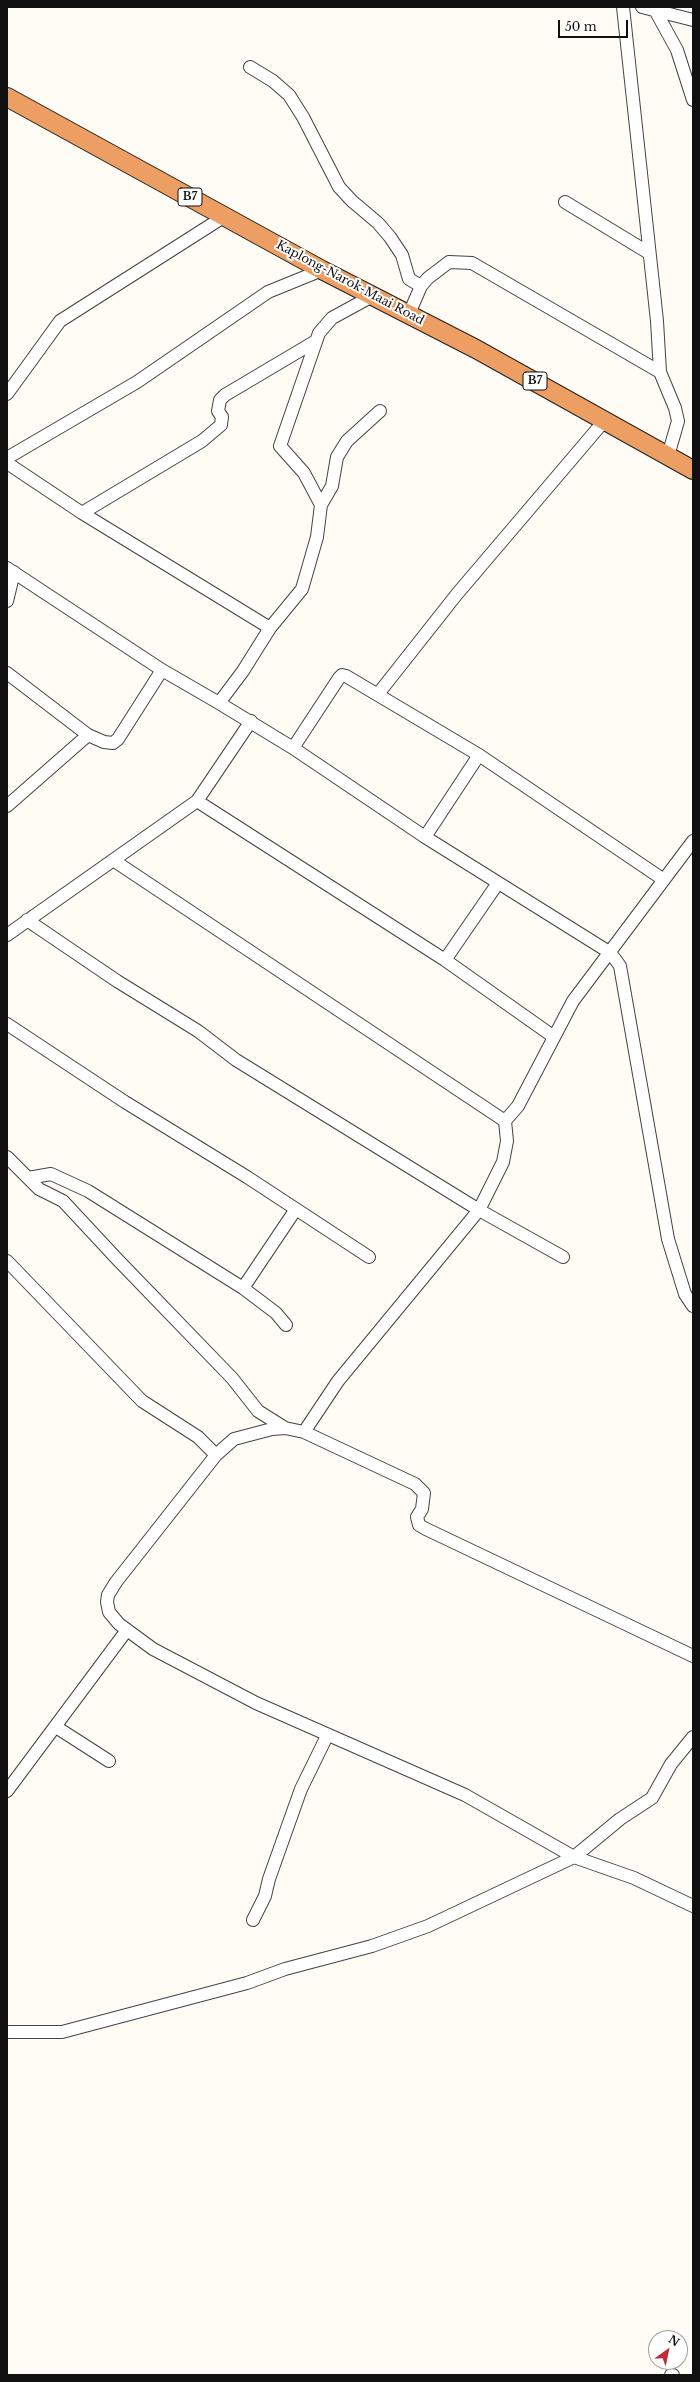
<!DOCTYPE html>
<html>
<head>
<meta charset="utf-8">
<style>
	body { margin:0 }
	#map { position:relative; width:700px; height:2382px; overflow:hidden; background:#fefcf4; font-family:"Libre Baskerville",serif }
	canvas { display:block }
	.frame { position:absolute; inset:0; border:8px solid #101010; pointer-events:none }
	.north { position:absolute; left:648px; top:2330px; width:40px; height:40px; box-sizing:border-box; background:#fff; border:1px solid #9f9f9f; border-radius:50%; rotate:33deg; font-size:11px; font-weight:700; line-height:16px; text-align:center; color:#101010 }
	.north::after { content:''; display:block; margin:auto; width:14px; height:18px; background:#bb2d37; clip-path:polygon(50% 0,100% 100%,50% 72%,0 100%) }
	.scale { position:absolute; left:558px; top:20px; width:70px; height:18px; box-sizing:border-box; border:2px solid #101010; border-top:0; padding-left:5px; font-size:12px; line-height:14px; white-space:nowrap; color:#101010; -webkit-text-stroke:3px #fff; paint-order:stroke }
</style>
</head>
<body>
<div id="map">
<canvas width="700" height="2382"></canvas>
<div class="frame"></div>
<div class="north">N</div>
<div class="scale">50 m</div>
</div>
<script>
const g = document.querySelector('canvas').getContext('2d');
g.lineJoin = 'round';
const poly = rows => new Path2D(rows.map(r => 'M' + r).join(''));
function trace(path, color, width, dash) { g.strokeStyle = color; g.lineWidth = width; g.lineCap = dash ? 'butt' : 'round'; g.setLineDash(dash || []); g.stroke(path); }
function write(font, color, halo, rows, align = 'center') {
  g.font = font + ' "Libre Baskerville",serif'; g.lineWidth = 4; g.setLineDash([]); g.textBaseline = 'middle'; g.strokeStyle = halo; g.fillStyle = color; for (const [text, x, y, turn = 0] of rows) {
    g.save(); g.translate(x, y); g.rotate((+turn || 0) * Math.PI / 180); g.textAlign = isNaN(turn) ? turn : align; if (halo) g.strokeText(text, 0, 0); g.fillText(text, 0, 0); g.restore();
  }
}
const minor = poly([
	[623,7,657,321,660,372,675,408,678,421,668,456],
	[642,7,693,20],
	[655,10,677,50,693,100],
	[250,67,273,81,289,95,303,117,339,187,352,201,378,223,390,237,402,255,409,279,421,286],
	[565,202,649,253],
	[409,314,421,286,428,278,449,262,472,263,660,372],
	[7,394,60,321,225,216],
	[380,411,347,441,337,457,332,486,321,505,317,537,302,589,270,628,243,671,219,703,293,748,425,837,609,952,615,959,620,966,668,1239,685,1294,693,1306],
	[7,458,137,382,268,292,322,270],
	[7,463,82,513,270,628],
	[321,505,304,473,280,446,319,333,332,318,374,295],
	[82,513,202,441,221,425,222,417,218,411,220,400,225,395,316,341],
	[7,568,162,670,118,739,113,743,104,742,88,735,7,673],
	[7,601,14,572],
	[162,670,219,703],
	[378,694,457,594,605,420],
	[293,748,339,678,342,675,346,676,479,755,664,880],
	[197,801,445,960,554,1037],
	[7,806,88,735],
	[425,837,479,755],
	[113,860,505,1121],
	[27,920,117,981,198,1031,236,1060,479,1210,563,1257],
	[7,935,197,801,251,721],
	[445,960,498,883],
	[7,1024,125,1102,247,1177,369,1257],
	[7,1157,39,1189,63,1201,117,1259,232,1378,258,1411,285,1428],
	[28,1178,51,1174,88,1191,243,1288,276,1313,286,1325],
	[7,1261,142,1401,198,1437,216,1455],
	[243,1288,296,1209],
	[304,1432,338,1381,479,1210,503,1162,507,1141,505,1121,518,1106,573,1001,693,841],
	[693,1656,426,1529,419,1525,417,1517,422,1509,424,1493,415,1484,304,1432,285,1428,272,1429,234,1439,216,1455,116,1582,108,1595,107,1602,109,1612,119,1624,153,1649,256,1703,465,1795,574,1857,634,1878,693,1906],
	[56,1727,109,1761],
	[7,1791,127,1630],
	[253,1920,265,1896,269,1879,301,1789,327,1736],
	[7,2032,62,2032,247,1983,285,1969,372,1946,428,1926,574,1857,620,1819,652,1798,671,1764,693,1737],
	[671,2375,673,2375]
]);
const highway = poly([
	[7,97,322,270,476,349,693,470]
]);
const shields = [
	[190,197,24],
	[535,381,24]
];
const shieldNames = [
	["B7",190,197],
	["B7",535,381]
];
const streetNames = [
	["Kaplong-Narok-Maai Road",350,283,28]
];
trace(minor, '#434343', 14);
trace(highway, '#212121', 20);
trace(minor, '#fff', 12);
trace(highway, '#ed9f63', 18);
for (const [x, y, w] of shields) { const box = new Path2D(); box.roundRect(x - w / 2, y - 9, w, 18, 3); g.fillStyle = '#fff'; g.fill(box); trace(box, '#101010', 1); }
write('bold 11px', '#101010', null, shieldNames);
write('12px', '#101010', '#fff', streetNames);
</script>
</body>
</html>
